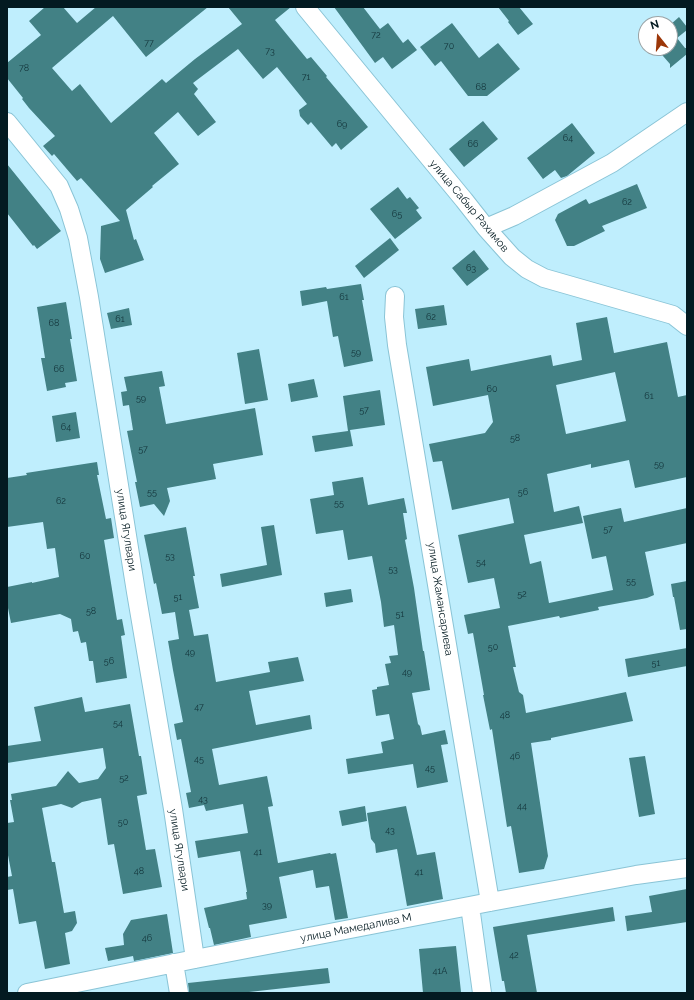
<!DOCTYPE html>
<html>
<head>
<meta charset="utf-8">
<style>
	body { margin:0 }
	#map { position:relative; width:694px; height:1000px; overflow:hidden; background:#bfeefd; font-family:Raleway,sans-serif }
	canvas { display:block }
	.frame { position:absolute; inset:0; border:8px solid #031a21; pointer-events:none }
	.north { position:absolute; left:638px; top:16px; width:40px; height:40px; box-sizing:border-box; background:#fff; border:1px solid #9aa3a6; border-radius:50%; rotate:343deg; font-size:11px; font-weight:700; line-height:16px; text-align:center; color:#031a21 }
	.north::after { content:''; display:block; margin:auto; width:14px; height:18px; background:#9c3709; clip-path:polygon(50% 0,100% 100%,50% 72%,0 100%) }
</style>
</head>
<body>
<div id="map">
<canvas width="694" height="1000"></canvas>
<div class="frame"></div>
<div class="north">N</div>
</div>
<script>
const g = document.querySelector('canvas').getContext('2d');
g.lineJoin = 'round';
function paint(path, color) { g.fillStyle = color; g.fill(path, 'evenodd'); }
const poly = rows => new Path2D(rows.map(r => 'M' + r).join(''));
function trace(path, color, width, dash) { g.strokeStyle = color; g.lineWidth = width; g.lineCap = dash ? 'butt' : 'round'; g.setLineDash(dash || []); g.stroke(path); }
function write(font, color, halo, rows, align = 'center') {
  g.font = font + ' Raleway,sans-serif'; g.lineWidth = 3; g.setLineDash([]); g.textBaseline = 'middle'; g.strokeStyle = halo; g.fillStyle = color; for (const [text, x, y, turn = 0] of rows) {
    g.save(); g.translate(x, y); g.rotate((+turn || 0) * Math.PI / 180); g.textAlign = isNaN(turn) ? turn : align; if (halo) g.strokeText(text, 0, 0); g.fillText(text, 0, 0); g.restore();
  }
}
const building = poly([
	[45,7,63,7,77,23,96,7,208,7,146,57,113,16,52,68,72,91,80,84,111,123,162,79,166,83,195,59,242,24,228,7,291,7,275,20,307,59,311,57,327,76,326,77,368,127,341,150,336,143,332,147,311,122,308,125,300,116,299,110,307,104,277,67,263,79,238,49,193,83,198,89,194,94,216,122,198,136,178,112,154,133,179,164,152,186,153,187,126,210,134,240,136,239,144,260,105,273,100,259,101,226,120,221,81,178,77,181,54,154,52,156,43,146,55,136,29,108,22,99,23,98,7,78,7,63,41,35,29,21],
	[334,7,363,7,380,29,388,23,403,43,408,39,417,50,392,69,383,57,375,63],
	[498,7,519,7,533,24,518,35,508,22,509,21],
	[679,17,687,27,687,30,677,38,685,48,687,48,687,54,670,68,670,64,656,48,670,48,670,25],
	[452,23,479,58,498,43,520,69,487,96,468,96,441,61,435,66,420,47],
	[483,121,498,139,464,167,449,149],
	[572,123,595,153,567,176,561,178,555,170,543,179,527,158],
	[7,164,61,231,37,249,34,245,33,246,7,213],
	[637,184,647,208,602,226,605,231,574,246,567,246,555,220,558,214,586,199,589,204],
	[398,187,407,199,410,197,419,208,416,210,422,218,395,239,370,209],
	[390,238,399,250,364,278,355,266],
	[474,250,489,269,467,286,452,268],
	[361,284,364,300,362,300,373,361,344,367,338,336,333,337,327,301,302,306,300,291,326,287,327,289],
	[66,302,72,339,70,339,77,381,65,383,66,387,47,391,41,358,45,358,37,307],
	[444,305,447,325,418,329,415,309],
	[129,308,132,325,111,329,107,313],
	[607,317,614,353,667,342,678,397,687,395,687,477,635,488,629,460,591,468,591,464,547,474,554,512,579,506,583,523,524,535,530,564,541,561,549,603,613,590,606,556,592,559,583,516,621,508,624,522,687,508,687,543,645,552,654,595,647,598,598,607,599,610,560,618,559,616,508,626,516,667,513,667,519,692,523,695,526,713,626,692,633,721,551,738,551,740,531,743,548,856,544,869,519,873,511,826,507,827,492,729,490,730,483,695,484,695,473,633,468,634,464,615,500,608,494,578,468,583,458,535,514,523,509,498,452,510,442,461,433,462,429,444,485,433,493,422,488,395,433,406,426,367,469,359,471,371,551,355,553,366,582,360,576,323],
	[615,372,626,421,566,434,556,385],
	[259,349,268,400,245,404,237,353],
	[162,371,165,386,159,387,166,424,255,408,263,455,213,464,216,479,167,488,170,501,164,516,154,504,140,507,135,482,137,482,127,431,133,430,129,405,123,406,121,392,127,391,124,377],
	[314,379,318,397,291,402,288,384],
	[380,390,385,425,350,430,353,446,315,452,312,436,348,431,343,396],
	[76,412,80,438,56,442,52,416],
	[97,462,99,475,97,475,106,519,111,518,114,538,104,540,117,620,122,619,125,635,121,636,127,678,96,683,93,661,89,661,86,642,81,643,78,631,73,632,71,619,60,614,11,623,7,603,7,587,32,582,32,583,59,577,55,548,47,549,43,522,7,527,7,478,27,475,26,473],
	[363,477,368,505,404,498,407,513,403,513,407,539,405,540,414,588,423,651,424,651,430,690,412,693,418,724,420,726,422,735,445,730,448,744,441,745,448,782,417,788,413,764,348,774,346,759,383,753,381,742,394,739,389,714,376,716,372,690,377,689,377,687,389,685,385,664,391,663,389,656,398,655,394,625,384,627,381,602,372,556,348,560,343,530,316,534,310,499,334,495,332,482],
	[274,525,282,575,222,587,220,574,267,565,261,527],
	[186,527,195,576,193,576,199,608,189,610,194,636,208,634,216,682,270,672,268,662,298,657,304,681,249,691,256,725,310,715,312,729,212,749,219,785,267,776,273,806,268,807,278,863,330,853,331,854,336,853,348,918,335,920,329,886,316,888,313,870,279,877,287,918,249,925,251,937,214,945,210,928,209,928,204,908,247,899,246,892,247,892,240,851,198,858,195,841,248,833,243,804,206,811,204,805,189,808,186,793,191,792,181,739,177,740,174,724,183,722,173,670,168,641,179,639,175,612,162,614,156,583,154,584,144,535],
	[687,581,687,629,680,630,674,597,673,597,671,584],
	[351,589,353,602,326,607,324,593],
	[687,648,687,666,628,677,625,659],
	[82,697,85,712,130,704,139,756,141,756,147,794,137,796,146,850,155,849,162,887,123,894,114,844,108,845,101,798,82,802,72,808,61,804,42,808,52,862,55,862,64,913,75,911,77,923,72,931,65,933,70,964,45,969,36,921,19,924,13,889,7,890,7,877,12,876,7,850,7,823,14,822,10,800,12,800,11,794,56,786,68,771,79,783,98,779,106,768,103,748,7,763,7,746,41,741,34,707],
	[645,756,655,814,639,817,629,758],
	[365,806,367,821,342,826,339,811],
	[406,806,417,855,435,852,443,899,407,906,397,849,376,853,375,844,371,839,367,813],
	[687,889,687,922,627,931,625,916,652,912,649,896],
	[613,907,615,921,527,935,537,993,506,993,504,981,502,981,493,927],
	[167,914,173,953,134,961,133,956,108,961,105,948,124,945,123,934,131,920],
	[456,946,461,992,450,993,423,993,419,949],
	[328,968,330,983,240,993,189,993,188,983]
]);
const minor = poly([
	[305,7,464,200,486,228,512,257,527,269,544,278,673,315,687,326],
	[7,122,59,186,69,209,78,238,89,297,136,592,173,809,195,959],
	[486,228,514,216,612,163,687,112],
	[395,296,394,317,397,345,490,902],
	[470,906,482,993],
	[174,963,179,993],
	[27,993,195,959,490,902,636,875,687,868]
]);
const numberNames = [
	["72",376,35],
	["77",149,43],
	["70",449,46],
	["73",270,51],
	["78",24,68],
	["71",306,77],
	["68",481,87],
	["69",342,124],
	["64",568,138],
	["66",473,144],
	["62",627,202],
	["65",397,214],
	["63",471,268],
	["61",344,297],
	["62",431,317],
	["61",120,319],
	["68",54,323],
	["59",356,352],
	["66",59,369],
	["60",492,389],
	["61",649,396],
	["59",141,398],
	["57",364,410],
	["64",66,427],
	["58",515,438],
	["57",143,449],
	["59",659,464],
	["55",152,492],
	["56",523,492],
	["62",61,501],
	["55",339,503],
	["57",608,529],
	["60",85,556],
	["53",170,556],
	["54",481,562],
	["53",393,569],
	["55",631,581],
	["52",522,594],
	["51",178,597],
	["58",91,611],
	["51",400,614],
	["50",493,647],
	["49",190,652],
	["56",109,661],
	["51",656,663],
	["49",407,672],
	["47",199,707],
	["48",505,715],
	["54",118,723],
	["46",515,756],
	["45",199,759],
	["45",430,768],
	["52",124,778],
	["43",203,799],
	["44",522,806],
	["50",123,822],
	["43",390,830],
	["41",258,852],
	["48",139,871],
	["41",419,872],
	["39",267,905],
	["46",147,938],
	["42",514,955],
	["41А",440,971]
];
const streetNames = [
	["улица Сабыр Рахимов",469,206,50],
	["улица Ягулвари",126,530,81],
	["улица Жамансариева",440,599,81],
	["улица Ягулвари",179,850,81],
	["улица Мамедалива М",356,928,-11]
];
paint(building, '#428185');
trace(minor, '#8ac4d6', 20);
trace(minor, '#fff', 18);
write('9px', '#13343a', null, numberNames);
write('11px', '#031a21', '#fff', streetNames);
</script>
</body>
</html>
